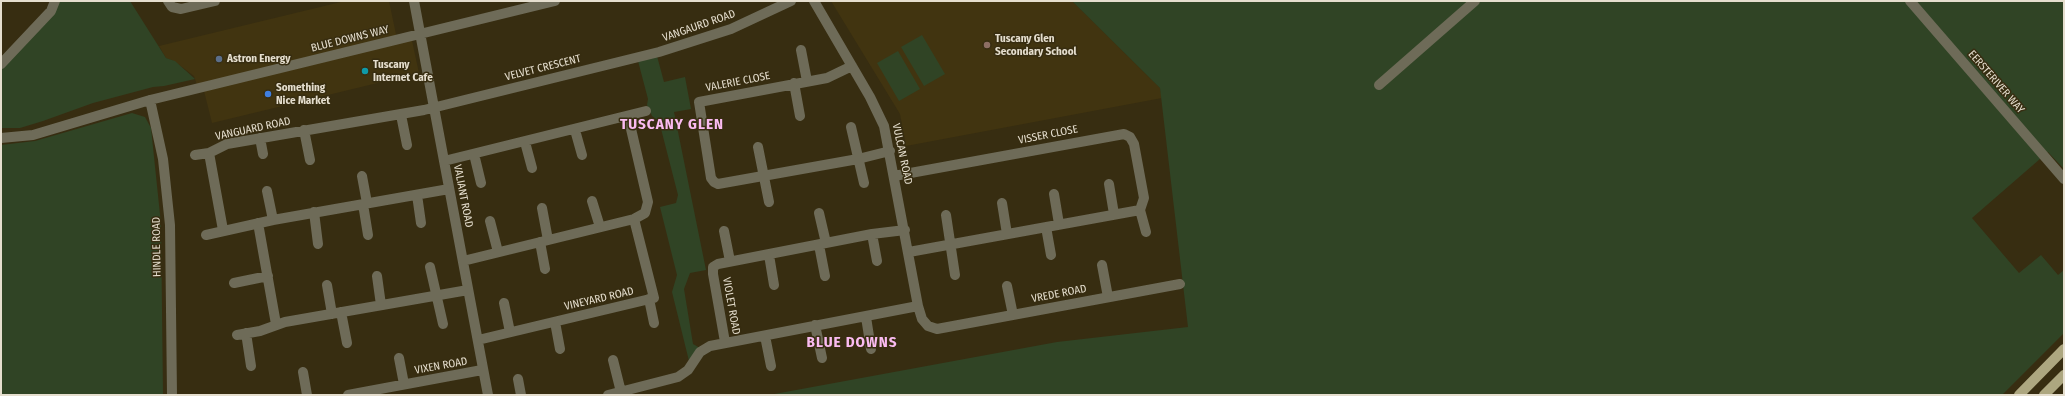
<!DOCTYPE html>
<html>
<head>
<meta charset="utf-8">
<style>
	body { margin:0 }
	#map { position:relative; width:2065px; height:396px; overflow:hidden; background:#372d11; font-family:"Fira Sans Condensed",sans-serif }
	canvas { display:block }
	.frame { position:absolute; inset:0; border:2px solid #e5dece; pointer-events:none }
</style>
</head>
<body>
<div id="map">
<canvas width="2065" height="396"></canvas>
<div class="frame"></div>
</div>
<script>
const g = document.querySelector('canvas').getContext('2d');
g.lineJoin = 'round';
function paint(path, color) { g.fillStyle = color; g.fill(path, 'evenodd'); }
const poly = rows => new Path2D(rows.map(r => 'M' + r).join(''));
function trace(path, color, width, dash) { g.strokeStyle = color; g.lineWidth = width; g.lineCap = dash ? 'butt' : 'round'; g.setLineDash(dash || []); g.stroke(path); }
function write(font, color, halo, rows, align = 'center') {
  g.font = font + ' "Fira Sans Condensed",sans-serif'; g.lineWidth = 3; g.setLineDash([]); g.textBaseline = 'middle'; g.strokeStyle = halo; g.fillStyle = color; for (const [text, x, y, turn = 0] of rows) {
    g.save(); g.translate(x, y); g.rotate((+turn || 0) * Math.PI / 180); g.textAlign = isNaN(turn) ? turn : align; if (halo) g.strokeText(text, 0, 0); g.fillText(text, 0, 0); g.restore();
  }
}
const built = poly([
	[345,1,389,1,397,39,411,36,419,73,212,123,203,87,198,88,194,76,174,61,166,58,159,46],
	[831,1,1072,1,1160,88,1162,98,906,146,900,114]
]);
const green = poly([
	[58,1,130,1,166,58,175,61,195,79,164,86,153,87,93,103,43,121,20,128,1,128,1,68],
	[1072,1,2064,1,2064,169,2048,152,1972,218,2019,273,2041,255,2058,275,2064,270,2064,333,2002,395,769,395,1057,342,1188,327,1160,88],
	[922,35,945,74,924,86,901,47],
	[898,51,920,89,899,101,877,63],
	[657,56,664,82,685,77,691,109,674,112,706,270,690,273,684,289,693,344,700,348,689,361,672,292,677,275,660,207,676,203,678,195,659,121,652,116,647,105,648,99,638,61],
	[132,113,145,117,151,128,161,224,163,395,1,395,1,145,35,141]
]);
const minor = poly([
	[168,1,172,7,181,9,215,1],
	[414,1,488,395],
	[814,1,870,97,884,126,918,306,922,319,928,326,937,329,1180,284],
	[1910,1,2064,179],
	[801,50,807,81],
	[1,64,51,11,55,1],
	[852,66,827,78,699,102,711,178,714,182,718,184,858,159,890,151],
	[794,83,800,116],
	[1379,85,1475,1],
	[150,100,163,159,170,225,172,395],
	[401,115,407,145],
	[851,127,864,183],
	[304,130,310,160],
	[575,130,582,155],
	[1,138,33,135,150,100,555,1],
	[260,138,263,154],
	[525,142,532,168],
	[758,147,769,202],
	[209,153,223,230],
	[474,154,481,183],
	[195,155,209,153,227,144,424,110,659,52,731,29,791,1],
	[444,161,646,111],
	[362,176,367,203],
	[894,176,1124,134,1130,137,1134,144,1144,198,1140,210],
	[1109,184,1114,214],
	[267,191,273,220],
	[1054,194,1059,224],
	[417,195,421,223],
	[592,201,600,227],
	[1002,203,1007,234],
	[363,204,368,235],
	[542,208,548,240],
	[1140,210,1146,232],
	[314,212,318,244],
	[819,213,826,243],
	[946,215,955,275],
	[490,221,498,252],
	[258,223,276,324],
	[1046,227,1051,255],
	[724,231,730,261],
	[872,234,877,261],
	[206,235,273,220,449,189],
	[540,242,545,269],
	[819,245,825,276],
	[909,252,1140,210],
	[769,255,774,285],
	[463,261,634,219,645,213,648,202,628,116],
	[1102,265,1108,297],
	[430,267,443,324],
	[377,276,381,305],
	[234,283,268,276],
	[327,285,332,314],
	[1007,286,1013,315],
	[649,299,654,323],
	[504,303,510,332],
	[341,312,347,343],
	[866,317,871,349],
	[555,322,560,349],
	[815,325,822,358],
	[246,333,251,366],
	[237,335,260,331,285,322,468,290],
	[765,336,771,366],
	[478,340,654,298,634,219],
	[725,342,713,274,713,267,718,264,872,234,905,230],
	[399,358,404,384],
	[613,360,621,392],
	[303,372,307,395],
	[518,379,521,395],
	[348,395,482,370],
	[608,395,678,377,688,370,700,352,710,346,918,306]
]);
const major = poly([
	[2019,395,2064,349],
	[2044,395,2064,375]
]);
const markers = [
	[987,45,4,"#8d6e63"],
	[219,59,4,"#5c6f8a"],
	[365,71,4,"#0f9aa8"],
	[268,94,4,"#3f7fe0"]
];
const streetNames = [
	["VANGAURD ROAD",699,26,-19],
	["BLUE DOWNS WAY",350,39,-14],
	["VELVET CRESCENT",543,68,-14],
	["VALERIE CLOSE",738,82,-11],
	["EERSTERIVER WAY",1996,82,49],
	["VANGUARD ROAD",253,129,-12],
	["VISSER CLOSE",1048,135,-11],
	["VULCAN ROAD",902,154,78],
	["VALIANT ROAD",463,196,79],
	["HINDLE ROAD",157,247,-91],
	["VREDE ROAD",1059,294,-11],
	["VINEYARD ROAD",599,299,-13],
	["VIOLET ROAD",731,306,80],
	["VIXEN ROAD",441,366,-10]
];
const poiNames = [
	["Tuscany Glen",995,39],
	["Secondary School",995,52],
	["Astron Energy",227,59],
	["Tuscany",373,65],
	["Internet Cafe",373,78],
	["Something",276,88],
	["Nice Market",276,101]
];
const districtNames = [
	["TUSCANY GLEN",672,125],
	["BLUE DOWNS",852,343]
];
paint(built, '#413410');
paint(green, '#304425');
trace(minor, '#6e6b58', 10);
trace(major, '#ada780', 10);
for (const [x, y, r, color] of markers) { const dot = new Path2D(); dot.arc(x, y, r, 0, 2 * Math.PI); g.fillStyle = color; g.fill(dot); trace(dot, '#372d11', 1.5); }
write('11px', '#e5dece', '#372d11', streetNames);
write('bold 11px', '#e5dece', '#372d11', poiNames, 'left');
g.letterSpacing = '1px';
write('bold 15px', '#fabbf1', '#372d11', districtNames);
g.letterSpacing = '0px';
</script>
</body>
</html>
